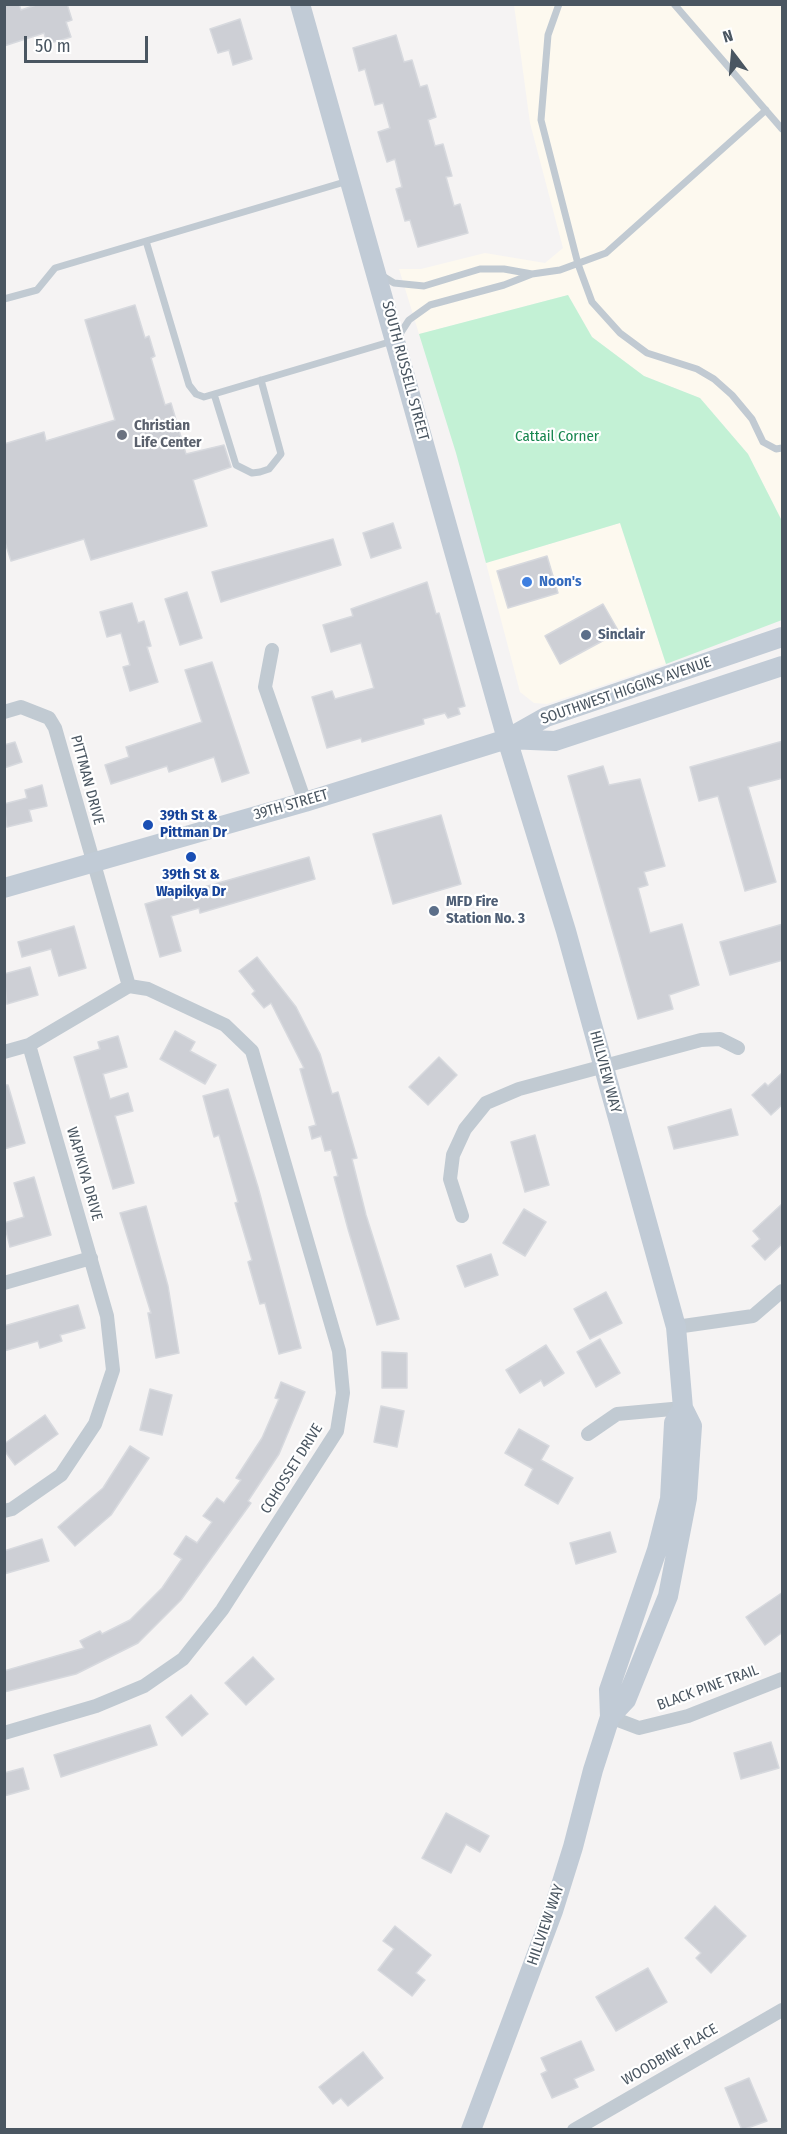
<!DOCTYPE html>
<html>
<head>
<meta charset="utf-8">
<style>
	body { margin:0 }
	#map { position:relative; width:787px; height:2134px; overflow:hidden; background:#f5f3f3; font-family:"Fira Sans Condensed",sans-serif }
	canvas { display:block }
	.frame { position:absolute; inset:0; border:6px solid #4a5661; pointer-events:none }
	.north { position:absolute; left:703px; top:24px; width:60px; height:60px; -webkit-text-stroke:4px #fff; paint-order:stroke; rotate:344deg; font-size:16px; font-weight:700; line-height:24px; text-align:center; color:#4a5661 }
	.north::after { content:''; display:block; margin:auto; width:21px; height:27px; background:#4a5661; clip-path:polygon(50% 0,100% 100%,50% 72%,0 100%) }
	.scale { position:absolute; left:24px; top:36px; width:124px; height:27px; box-sizing:border-box; border:3px solid #4a5661; border-top:0; padding-left:8px; font-size:18px; line-height:21px; white-space:nowrap; color:#4a5661; -webkit-text-stroke:4px #fff; paint-order:stroke }
</style>
</head>
<body>
<div id="map">
<canvas width="787" height="2134"></canvas>
<div class="frame"></div>
<div class="north">N</div>
<div class="scale">50 m</div>
</div>
<script>
const g = document.querySelector('canvas').getContext('2d');
g.lineJoin = 'round';
function paint(path, color) { g.fillStyle = color; g.fill(path, 'evenodd'); }
const poly = rows => new Path2D(rows.map(r => 'M' + r).join(''));
function trace(path, color, width, dash) { g.strokeStyle = color; g.lineWidth = width; g.lineCap = dash ? 'butt' : 'round'; g.setLineDash(dash || []); g.stroke(path); }
function write(font, color, halo, rows, align = 'center') {
  g.font = font + ' "Fira Sans Condensed",sans-serif'; g.lineWidth = 4.5; g.setLineDash([]); g.textBaseline = 'middle'; g.strokeStyle = halo; g.fillStyle = color; for (const [text, x, y, turn = 0] of rows) {
    g.save(); g.translate(x, y); g.rotate((+turn || 0) * Math.PI / 180); g.textAlign = isNaN(turn) ? turn : align; if (halo) g.strokeText(text, 0, 0); g.fillText(text, 0, 0); g.restore();
  }
}
const commercial = poly([
	[514,5,782,5,782,521,748,454,700,398,644,376,592,337,568,295,419,334,399,269,421,269,485,253,545,263,563,248,530,123],
	[620,523,666,664,547,704,534,703,520,692,486,563]
]);
const green = poly([
	[568,295,592,337,644,376,700,398,748,454,782,521,782,620,666,664,620,523,486,563,456,453,419,334]
]);
const building = poly([
	[4,4,19,4,21,10,39,4,67,4,72,20,66,22,71,37,47,44,44,33,4,46,4,4],
	[240,19,252,59,233,65,229,50,218,53,210,29,240,19],
	[396,35,404,62,412,60,420,87,427,85,436,117,428,120,435,146,443,144,452,176,446,177,454,206,460,204,468,233,418,247,410,220,405,221,396,189,402,187,395,159,387,162,378,132,390,128,383,103,375,105,365,69,359,71,353,48,396,35],
	[135,305,145,338,149,336,155,356,151,358,165,405,171,403,186,454,224,445,231,467,193,480,207,526,91,560,84,539,11,561,4,539,4,444,44,432,46,441,115,420,85,320,135,305],
	[393,523,401,548,371,558,363,533,393,523],
	[333,539,341,565,221,602,212,572,333,539],
	[547,556,558,593,508,608,497,571,547,556],
	[427,582,436,614,439,613,465,706,458,708,460,714,448,718,445,713,423,719,424,724,362,742,361,738,327,748,312,697,332,691,335,699,374,688,361,643,331,652,323,625,353,616,351,609,427,582],
	[187,592,202,638,180,645,165,599,187,592],
	[132,603,138,623,144,621,151,646,147,647,158,682,130,691,123,667,130,665,121,633,107,637,100,612,132,603],
	[603,604,619,632,560,664,545,636,603,604],
	[212,662,249,773,222,782,214,757,169,772,167,766,111,784,105,765,129,757,126,747,202,722,185,670,212,662],
	[783,741,783,778,748,787,776,882,745,891,718,796,699,801,690,767,783,741],
	[15,742,22,762,4,768,4,745,15,742],
	[603,766,609,785,640,779,665,866,644,872,648,885,638,888,650,933,682,924,699,985,669,995,673,1009,638,1019,568,776,603,766],
	[42,785,47,806,29,810,32,821,7,827,4,804,27,798,25,790,42,785],
	[441,815,461,884,393,904,373,834,441,815],
	[309,857,315,879,200,913,199,908,171,916,181,951,160,957,145,904,309,857],
	[783,924,783,960,730,975,720,942,783,924],
	[74,926,86,968,59,976,51,949,22,957,18,942,74,926],
	[257,957,296,1007,320,1054,332,1094,338,1092,357,1158,352,1159,366,1215,399,1319,377,1325,348,1229,334,1177,338,1176,331,1150,325,1151,321,1136,312,1139,309,1127,316,1125,300,1069,304,1068,271,1003,264,1008,252,994,255,991,239,971,257,957],
	[30,967,38,995,7,1004,4,974,30,967],
	[175,1031,195,1042,190,1051,216,1065,205,1084,160,1059,175,1031],
	[118,1036,127,1067,103,1074,110,1099,128,1093,133,1111,115,1116,134,1183,113,1189,74,1057,100,1049,98,1042,118,1036],
	[439,1057,457,1075,428,1105,409,1087,439,1057],
	[783,1072,783,1104,771,1115,752,1095,765,1083,768,1086,783,1072],
	[4,1085,8,1085,25,1143,4,1149,4,1085],
	[228,1089,258,1187,301,1348,279,1354,265,1303,260,1304,248,1262,252,1260,235,1203,238,1202,219,1135,214,1137,203,1096,228,1089],
	[731,1109,738,1135,674,1149,668,1127,731,1109],
	[535,1135,549,1185,525,1192,511,1142,535,1135],
	[34,1177,51,1235,10,1247,4,1223,24,1217,14,1183,34,1177],
	[783,1203,783,1243,765,1260,752,1246,760,1239,753,1231,783,1203],
	[146,1206,168,1286,179,1353,156,1358,148,1313,151,1313,120,1213,146,1206],
	[524,1209,546,1222,525,1256,503,1243,524,1209],
	[491,1254,498,1275,465,1287,457,1266,491,1254],
	[606,1292,622,1323,590,1339,574,1309,606,1292],
	[78,1305,85,1328,60,1335,62,1341,40,1348,38,1341,4,1351,4,1326,78,1305],
	[600,1339,620,1373,596,1387,577,1352,600,1339],
	[546,1345,564,1373,544,1386,541,1380,520,1393,506,1370,546,1345],
	[382,1352,407,1353,407,1388,382,1388,382,1352],
	[281,1382,305,1392,279,1454,248,1501,251,1503,181,1600,138,1643,76,1674,4,1692,4,1671,84,1648,80,1641,100,1631,102,1634,130,1620,162,1588,182,1559,174,1554,186,1536,197,1543,212,1522,203,1516,217,1498,224,1503,241,1480,236,1478,262,1438,279,1399,275,1398,281,1382],
	[150,1389,172,1395,162,1435,140,1430,150,1389],
	[381,1406,404,1411,397,1447,374,1442,381,1406],
	[45,1415,58,1434,15,1465,4,1450,4,1444,45,1415],
	[519,1429,549,1446,541,1460,573,1478,558,1504,525,1485,533,1469,505,1453,519,1429],
	[130,1446,149,1458,111,1515,75,1546,58,1527,103,1488,130,1446],
	[610,1532,616,1552,576,1564,570,1543,610,1532],
	[42,1539,49,1561,4,1574,4,1551,42,1539],
	[783,1592,783,1632,765,1645,746,1617,783,1592],
	[253,1657,274,1679,246,1705,225,1683,253,1657],
	[191,1695,208,1714,182,1736,166,1717,191,1695],
	[150,1725,157,1745,61,1777,54,1755,150,1725],
	[771,1742,779,1768,741,1779,734,1753,771,1742],
	[23,1768,29,1789,4,1796,4,1773,23,1768],
	[446,1813,489,1836,480,1852,466,1844,451,1873,422,1858,446,1813],
	[715,1906,746,1936,711,1973,696,1958,701,1953,685,1938,715,1906],
	[395,1926,431,1955,416,1973,425,1980,412,1996,378,1970,394,1949,383,1941,395,1926],
	[648,1968,667,2002,616,2031,596,1997,648,1968],
	[581,2041,594,2070,574,2079,578,2087,552,2098,541,2074,547,2071,541,2058,581,2041],
	[363,2052,383,2078,348,2106,341,2098,333,2104,319,2087,363,2052],
	[749,2078,767,2121,742,2130,725,2088,749,2078]
]);
const lane = poly([
	[559,4,548,35,541,120,578,264,592,302,620,333,647,353,697,369,714,379,732,395,752,419,763,442,776,449,782,448],
	[674,4,782,129],
	[146,241,189,385,196,394,204,397,396,340,409,320,430,305,504,285,532,274,560,270,606,253,766,110],
	[381,275,394,283,424,286,480,269,504,269,532,274],
	[4,299,37,290,55,268,348,181],
	[214,394,236,465,252,473,260,472,269,469,281,454,261,380]
]);
const street = poly([
	[272,650,265,687,305,802],
	[4,712,21,707,49,718,55,728,129,986],
	[4,1052,29,1045,129,986],
	[462,1216,450,1179,453,1155,465,1129,486,1103,519,1089,701,1040,720,1039,738,1048],
	[4,1283,91,1258],
	[676,1327,753,1316,782,1291],
	[588,1434,617,1414,683,1408],
	[4,1511,12,1509,61,1475,95,1424,113,1370,107,1316,29,1045],
	[610,1717,639,1728,688,1716,782,1679],
	[4,1733,96,1706,144,1686,183,1659,222,1610,337,1431,343,1393,339,1351,252,1051,225,1025,148,989,129,986],
	[574,2130,782,2010]
]);
const secondary = poly([
	[300,4,507,739,566,931,676,1327,683,1408,692,1426,687,1498,668,1596,626,1700,610,1717],
	[507,739,555,741,782,666],
	[4,888,305,802,507,739,546,717,782,637],
	[471,2130,553,1911,573,1847,593,1770,610,1717,609,1690,657,1550,670,1499,674,1423,683,1408]
]);
const markers = [
	[122,435,6,"#6b7280"],
	[527,582,6,"#3f7fe0"],
	[586,635,6,"#5c6f8a"],
	[148,825,6,"#1a4fb4"],
	[191,857,6,"#1a4fb4"],
	[434,911,6,"#5c6f8a"]
];
const streetNames = [
	["SOUTH RUSSELL STREET",405,371,75],
	["SOUTHWEST HIGGINS AVENUE",626,691,-19],
	["PITTMAN DRIVE",87,780,75],
	["39TH STREET",291,805,-16],
	["HILLVIEW WAY",605,1072,75],
	["WAPIKIYA DRIVE",84,1174,74],
	["COHOSSET DRIVE",292,1469,-58],
	["BLACK PINE TRAIL",708,1688,-20],
	["HILLVIEW WAY",546,1925,-71],
	["WOODBINE PLACE",670,2055,-30]
];
const worshipNames = [
	["Christian",134,426],
	["Life Center",134,443]
];
const parkNames = [
	["Cattail Corner",557,437]
];
const shopNames = [
	["Noon's",539,582]
];
const serviceNames = [
	["Sinclair",598,635],
	["MFD Fire",446,902],
	["Station No. 3",446,919]
];
const transitNames = [
	["39th St &",160,816],
	["Pittman Dr",160,833],
	["39th St &",191,875,"center"],
	["Wapikya Dr",191,892,"center"]
];
paint(commercial, '#fdf9ef');
paint(green, '#c3f1d5');
paint(building, '#cdcfd5');
trace(building, '#d7d9de', 1.5);
trace(lane, '#c1cad2', 7);
trace(street, '#c1cad2', 14);
trace(secondary, '#c1cbd6', 20);
for (const [x, y, r, color] of markers) { const dot = new Path2D(); dot.arc(x, y, r, 0, 2 * Math.PI); g.fillStyle = color; g.fill(dot); trace(dot, '#fff', 2); }
write('15px', '#4a5661', '#fff', streetNames);
write('bold 15px', '#5b616d', '#fff', worshipNames, 'left');
write('15px', '#17864f', '#fff', parkNames);
write('bold 15px', '#366cbe', '#fff', shopNames, 'left');
write('bold 15px', '#4e5e75', '#fff', serviceNames, 'left');
write('bold 15px', '#164399', '#fff', transitNames, 'left');
</script>
</body>
</html>
